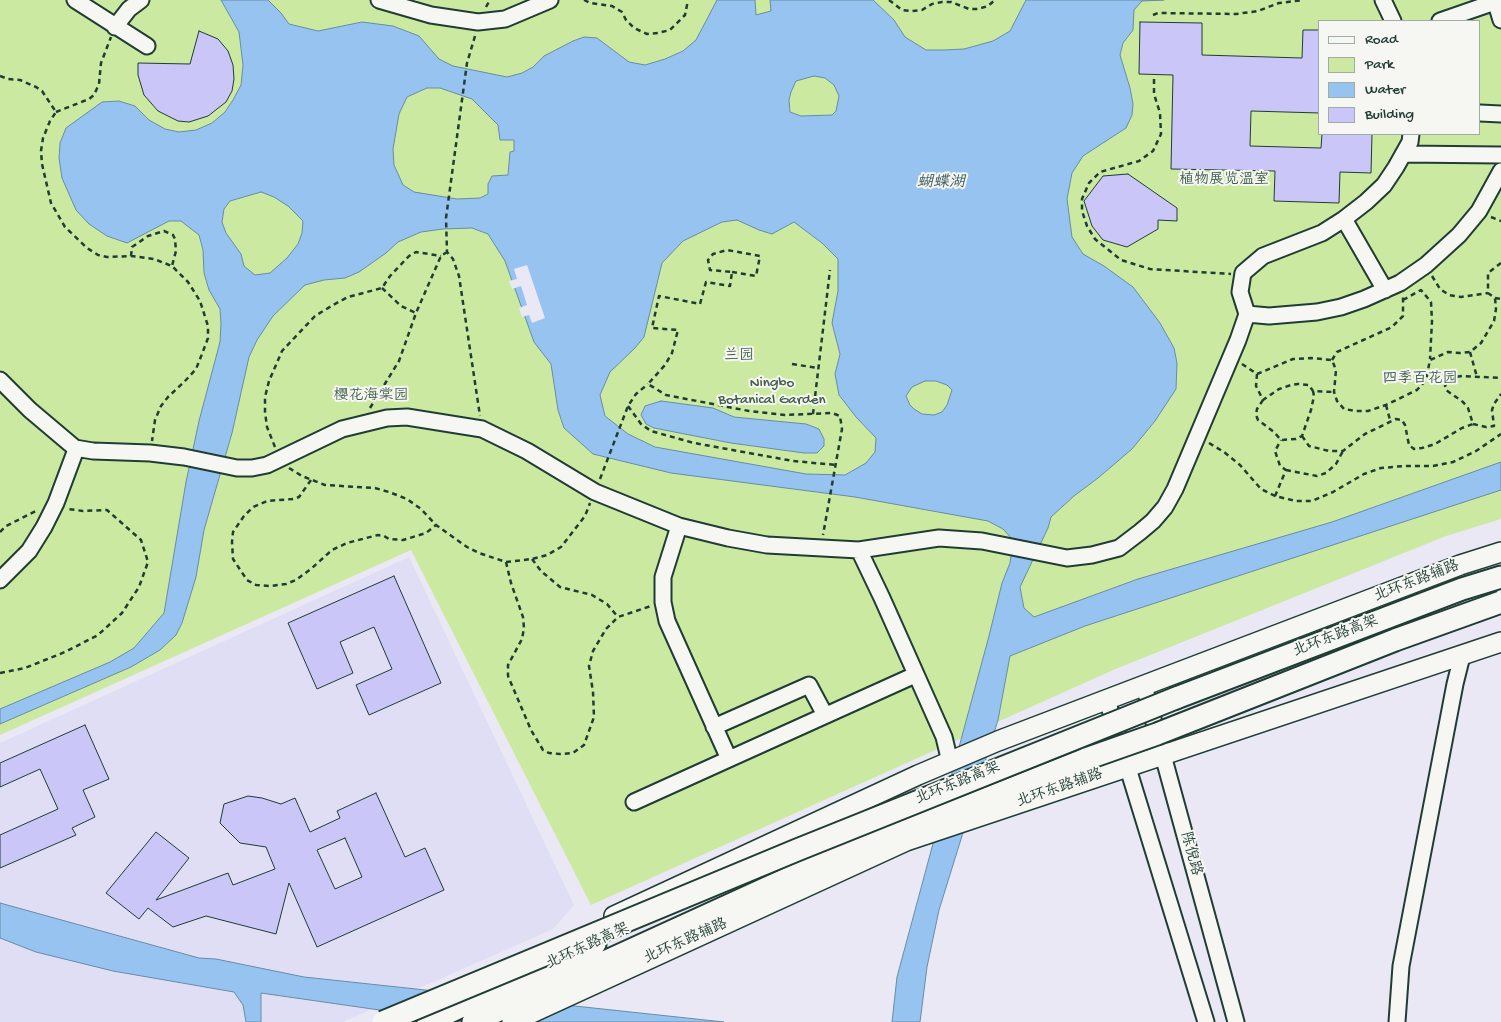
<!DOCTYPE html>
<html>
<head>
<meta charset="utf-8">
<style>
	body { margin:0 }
	#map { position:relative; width:1501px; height:1022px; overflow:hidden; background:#e9e8f4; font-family:"Gochi Hand",sans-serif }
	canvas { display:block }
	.legend { position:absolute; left:1318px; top:20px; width:162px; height:115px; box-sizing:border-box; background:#f6f6f2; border:1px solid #a0aca6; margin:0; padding:6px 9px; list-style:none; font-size:15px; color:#1f3d34 }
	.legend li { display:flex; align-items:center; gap:10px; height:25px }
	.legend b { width:25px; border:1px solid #a0aca6 }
</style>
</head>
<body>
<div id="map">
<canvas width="1501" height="1022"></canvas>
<ul class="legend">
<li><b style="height:6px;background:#f6f6f2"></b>Road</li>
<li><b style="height:14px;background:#cbe9a1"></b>Park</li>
<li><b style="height:14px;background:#97c3f0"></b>Water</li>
<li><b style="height:14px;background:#cac6f8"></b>Building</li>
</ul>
</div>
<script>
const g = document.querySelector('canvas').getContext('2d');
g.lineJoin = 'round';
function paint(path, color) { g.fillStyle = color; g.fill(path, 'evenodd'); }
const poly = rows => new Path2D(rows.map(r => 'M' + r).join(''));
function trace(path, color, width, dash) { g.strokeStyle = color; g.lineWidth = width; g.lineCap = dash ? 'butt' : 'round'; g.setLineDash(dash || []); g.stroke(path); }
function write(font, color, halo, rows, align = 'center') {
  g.font = font + ' "Gochi Hand","LXGW WenKai TC",sans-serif'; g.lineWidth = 4; g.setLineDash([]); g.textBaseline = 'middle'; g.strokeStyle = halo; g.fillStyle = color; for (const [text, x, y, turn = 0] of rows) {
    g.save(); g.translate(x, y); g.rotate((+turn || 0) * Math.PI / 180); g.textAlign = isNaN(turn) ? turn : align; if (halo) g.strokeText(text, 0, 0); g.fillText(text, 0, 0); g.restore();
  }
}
const built = poly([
	[409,557,574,905,553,929,343,1022,0,1022,0,743]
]);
const green = poly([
	[0,0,1501,0,1501,519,1446,536,1113,670,591,905,411,550,0,735],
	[1320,21,1480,21,1480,134,1320,134]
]);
const water = poly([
	[221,0,268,0,281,13,289,24,318,31,362,22,393,26,419,36,439,59,453,66,507,77,522,73,533,67,544,56,573,41,584,37,597,38,629,62,645,65,665,59,683,51,696,40,717,0,755,0,756,15,771,11,770,0,873,0,894,20,905,37,926,50,944,50,964,49,993,41,1010,31,1026,0,1164,0,1142,1,1134,10,1133,30,1123,43,1120,55,1130,88,1133,104,1132,115,1126,128,1083,156,1072,173,1067,199,1072,237,1083,254,1104,266,1133,287,1160,323,1174,348,1177,363,1176,389,1155,421,1132,449,1098,478,1074,496,1051,517,1048,528,1020,587,1024,608,1034,617,1138,579,1332,522,1501,462,1501,490,1085,626,1010,656,998,720,939,910,927,967,920,1022,892,1022,897,977,989,636,1002,583,1010,563,1013,540,1003,529,988,521,855,497,671,473,593,454,564,428,558,410,551,364,534,342,505,261,488,234,472,228,443,229,421,232,398,242,386,253,359,272,345,278,324,280,305,285,273,316,257,340,249,357,232,433,204,530,196,577,182,623,176,635,160,650,131,667,0,724,0,709,110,662,134,648,164,613,186,482,199,421,220,342,221,324,220,309,209,290,204,273,203,250,199,235,181,221,169,221,127,243,107,236,89,224,76,210,62,178,59,158,60,143,66,128,102,102,119,101,135,106,149,120,165,129,179,132,196,130,212,123,225,112,233,100,241,85,243,65,239,32,221,0],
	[814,76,825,78,834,85,839,96,836,111,832,115,801,116,790,112,789,100,791,92,796,81,814,76],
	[427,88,440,88,472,99,498,125,500,140,514,140,514,151,510,152,508,175,492,176,488,184,488,194,480,198,457,199,414,192,403,185,394,165,393,149,399,114,407,97,427,88],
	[261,192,274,197,288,206,303,221,302,233,298,244,287,258,270,273,255,275,244,266,241,254,226,233,222,222,224,209,230,201,261,192],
	[737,220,759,230,772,234,794,222,822,243,838,259,838,291,832,323,840,354,835,374,839,395,856,417,876,438,875,452,866,463,845,475,806,474,655,447,628,434,605,416,600,395,610,372,635,348,644,337,662,263,683,241,722,222,737,220],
	[925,381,936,381,947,385,952,390,947,405,942,412,934,415,922,414,914,409,910,405,906,396,912,387,925,381],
	[661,401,713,408,734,417,806,424,819,429,824,439,824,446,817,453,804,453,731,443,654,428,646,424,641,415,645,406,661,401],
	[0,903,199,958,216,959,304,977,724,1022,463,1022,261,993,261,1022,246,1022,243,1005,234,992,113,971,36,952,0,938,0,903]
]);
const pier = poly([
	[527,265,545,318,532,323,529,315,522,317,519,308,527,305,521,286,512,289,509,281,517,279,514,269]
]);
const building = poly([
	[1140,22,1202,23,1202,55,1302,58,1303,30,1320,30,1320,113,1251,111,1250,146,1321,148,1322,134,1372,134,1371,173,1340,172,1339,203,1274,201,1275,171,1171,169,1173,75,1139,74,1140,22],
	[199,31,218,39,228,51,233,65,234,79,232,91,226,102,208,116,189,122,178,121,158,111,144,95,138,75,138,63,190,64,199,31],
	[1128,174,1177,208,1177,221,1158,220,1158,229,1127,247,1103,240,1092,226,1084,201,1103,176,1128,174],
	[394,576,441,683,369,715,356,685,392,669,374,627,340,642,353,673,317,689,288,623,394,576],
	[85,725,109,779,83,790,95,817,72,828,76,835,0,868,0,835,58,809,40,769,0,787,0,763,85,725],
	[376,793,405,857,425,848,444,890,317,947,289,883,276,934,206,916,173,927,148,908,139,919,106,893,156,832,189,858,156,900,228,873,233,885,275,869,266,847,240,843,220,823,224,804,248,796,262,798,281,804,295,798,310,832,340,818,337,811,376,793],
	[345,838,362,877,335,889,317,850,345,838]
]);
const path = poly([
	[584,0,590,3,612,6,622,12,626,20,634,28,647,34,658,33,670,30,685,15,688,0],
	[889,0,902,10,912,11,922,10,932,4,942,2,951,2,969,9,978,9,988,6,995,0],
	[486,7,490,0],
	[1153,15,1158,13,1236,14,1258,11,1279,3,1303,0],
	[475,36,467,63,446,218,447,252,453,259,459,276,480,416],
	[0,76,8,79,20,80,36,87,42,91,56,112,50,121,43,138,41,151,42,164,51,203,65,227,87,248,98,255,107,257,131,256,154,259,172,266,188,282,200,301,208,326,208,338,202,354,196,369,185,381,168,397,161,406,155,420,152,441],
	[1154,79,1154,94,1160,113,1161,134,1153,151,1139,161,1100,172,1089,183,1082,199,1082,211,1087,226,1095,239,1121,260,1150,269,1231,274],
	[56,112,89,99,94,95,99,84,101,63,111,37],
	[1491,217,1501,221],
	[131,256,132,247,148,236,164,231,173,235,175,239,176,251,172,266],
	[1501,263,1488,273,1488,293,1495,298,1501,299],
	[732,272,756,276,760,256,727,250,713,254,708,260,710,270,732,272,730,286,706,282,700,304,659,296,652,328,678,330,672,353,665,365,648,384,666,395,749,411,785,415,832,413,840,416,842,429,823,535],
	[1432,276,1440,289,1449,295,1461,297,1488,293],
	[382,288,401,306,416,313],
	[1403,300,1421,290,1431,302,1432,321,1430,359],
	[1470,352,1477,377],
	[1332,360,1337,352,1392,327,1403,316,1403,297],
	[792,364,818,368],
	[1242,364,1257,374,1256,386,1263,400,1279,389,1291,385,1298,384,1309,385,1313,391],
	[1257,374,1293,359,1311,358,1332,360,1336,370,1334,392,1337,401,1344,409,1356,411,1368,411,1386,405,1417,390,1426,380,1430,360,1448,352,1460,353,1470,352,1481,343,1494,321,1496,309,1495,298],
	[1263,400,1257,409,1256,415,1258,420,1274,432,1281,440,1296,439,1302,436,1311,410,1314,396,1313,391,1334,392],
	[1386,405,1390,420],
	[628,406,641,424,651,431,694,443,793,461,836,465],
	[370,408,399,361,416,313,441,256,447,252],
	[813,414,830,270],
	[1473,424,1486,427,1494,426,1492,410,1494,404,1501,394],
	[1302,436,1309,446,1329,451,1343,451,1365,434,1396,419,1402,420,1405,425,1409,445,1414,449,1422,448,1435,444,1462,428,1473,424,1468,408,1463,402,1446,390,1445,386,1449,378,1462,376,1501,378],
	[1209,443,1224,452,1240,465,1261,489,1275,496,1296,501,1312,501,1333,492,1364,474,1381,468,1404,466,1433,466,1453,462,1476,451,1501,434],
	[275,447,267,427,265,412,265,397,269,381,282,351,315,316,333,305,348,297,382,288,390,276,409,256,416,252,441,256],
	[289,468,302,476,325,485,375,488,389,492,407,499,421,509,436,525,467,547,479,553,506,562,532,559,547,555,561,547,585,516,590,503],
	[1286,470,1317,476,1326,473,1336,464,1343,451],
	[600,479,628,406,636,394,648,384],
	[311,480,299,497,293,499,267,501,253,507,244,516,233,532,232,542,233,559,247,580,256,585,270,586,286,584,296,580,312,568,332,550,347,543,378,535,384,536,389,539,403,540,426,533,436,525],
	[1275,496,1286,470,1280,466,1275,451,1281,440],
	[0,532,6,526,38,510],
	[532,559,541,571,560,587,592,595,607,604,618,617],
	[506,562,511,583,523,617,524,628,522,639,508,665,508,676,531,730,543,750,549,753,560,754,573,753,584,745,594,717,593,692,589,666,593,651,606,629,618,617,651,606],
	[0,673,25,668,65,652,98,635,122,613,139,587,148,562,141,540,107,510,83,511,68,509]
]);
const minor = poly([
	[75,0,147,46],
	[379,0,431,15,478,22,505,19,550,0],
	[1383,0,1393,21],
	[1495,0,1501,20],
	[1440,21,1495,2],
	[115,27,129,9,141,0],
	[1480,113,1501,114],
	[1403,154,1501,155],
	[1344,219,1385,290],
	[1247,314,1269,316,1317,312,1341,307,1364,299,1400,283,1426,265,1459,235,1479,211,1501,171],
	[0,380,30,410,75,448,93,451,150,453,184,457,237,468,252,468,267,465,342,429,387,418,407,417,482,429,527,451,595,492,679,526,728,538,767,545,859,550,939,538,982,541,1067,558,1092,555,1119,548,1140,532,1153,521,1165,507,1175,489,1238,340,1247,314,1240,292,1243,273,1263,256,1322,233,1344,219,1366,202,1384,185,1396,167,1410,142,1411,134],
	[679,526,663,577,663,602,667,621,729,759,915,675],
	[859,550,882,598,944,737,950,762],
	[0,580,29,551,44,527,56,503,75,452,75,448],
	[1144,686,1236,1022],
	[1107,700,1206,1022],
	[714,727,809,685,825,715],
	[634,802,729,759],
	[1397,1022,1401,966,1455,684,1462,656]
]);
const major = poly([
	[614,916,918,775,998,741,1460,565,1501,552],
	[512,1022,906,841,1501,642]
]);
const highway = poly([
	[1176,698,1462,589,1501,577],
	[428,1022,595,944],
	[473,1022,806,870,1086,759]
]);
const highwayBridge = poly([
	[1086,759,1157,734,1395,640,1501,602],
	[383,1022,797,850,1176,698]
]);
const parkNames = [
	["植物展览温室",1224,181],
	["兰园",739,357],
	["四季百花园",1420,380],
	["Ningbo",772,384],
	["Botanical Garden",772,401],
	["樱花海棠园",371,397]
];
const streetNames = [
	["北环东路辅路",1417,582,-21],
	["北环东路高架",1336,637,-21],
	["北环东路高架",958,784,-22],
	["北环东路辅路",1060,789,-19],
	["陈倪路",1190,854,75],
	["北环东路辅路",686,942,-24],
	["北环东路高架",588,947,-25]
];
const waterNames = [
	["蝴蝶湖",941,184]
];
paint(built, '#e0def5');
paint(green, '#cbe9a1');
paint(water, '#97c3f0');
trace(water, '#678da5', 1);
paint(pier, '#e9e8f4');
paint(building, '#cac6f8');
trace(building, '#1f3d34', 1);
trace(minor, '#1f3d34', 19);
trace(major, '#1f3d34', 22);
trace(highway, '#1f3d34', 25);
trace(path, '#1f3d34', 2.5, [5, 4]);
trace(minor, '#f6f6f2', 15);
trace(major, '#f6f6f2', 19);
trace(highway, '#f6f6f2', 21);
trace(highwayBridge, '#1f3d34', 25, []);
trace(highwayBridge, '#f6f6f2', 21);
write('15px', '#415f4a', '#f6f6f2', parkNames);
write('15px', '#1f3d34', '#f6f6f2', streetNames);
write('italic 16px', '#3d5e63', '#f6f6f2', waterNames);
</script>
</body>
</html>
